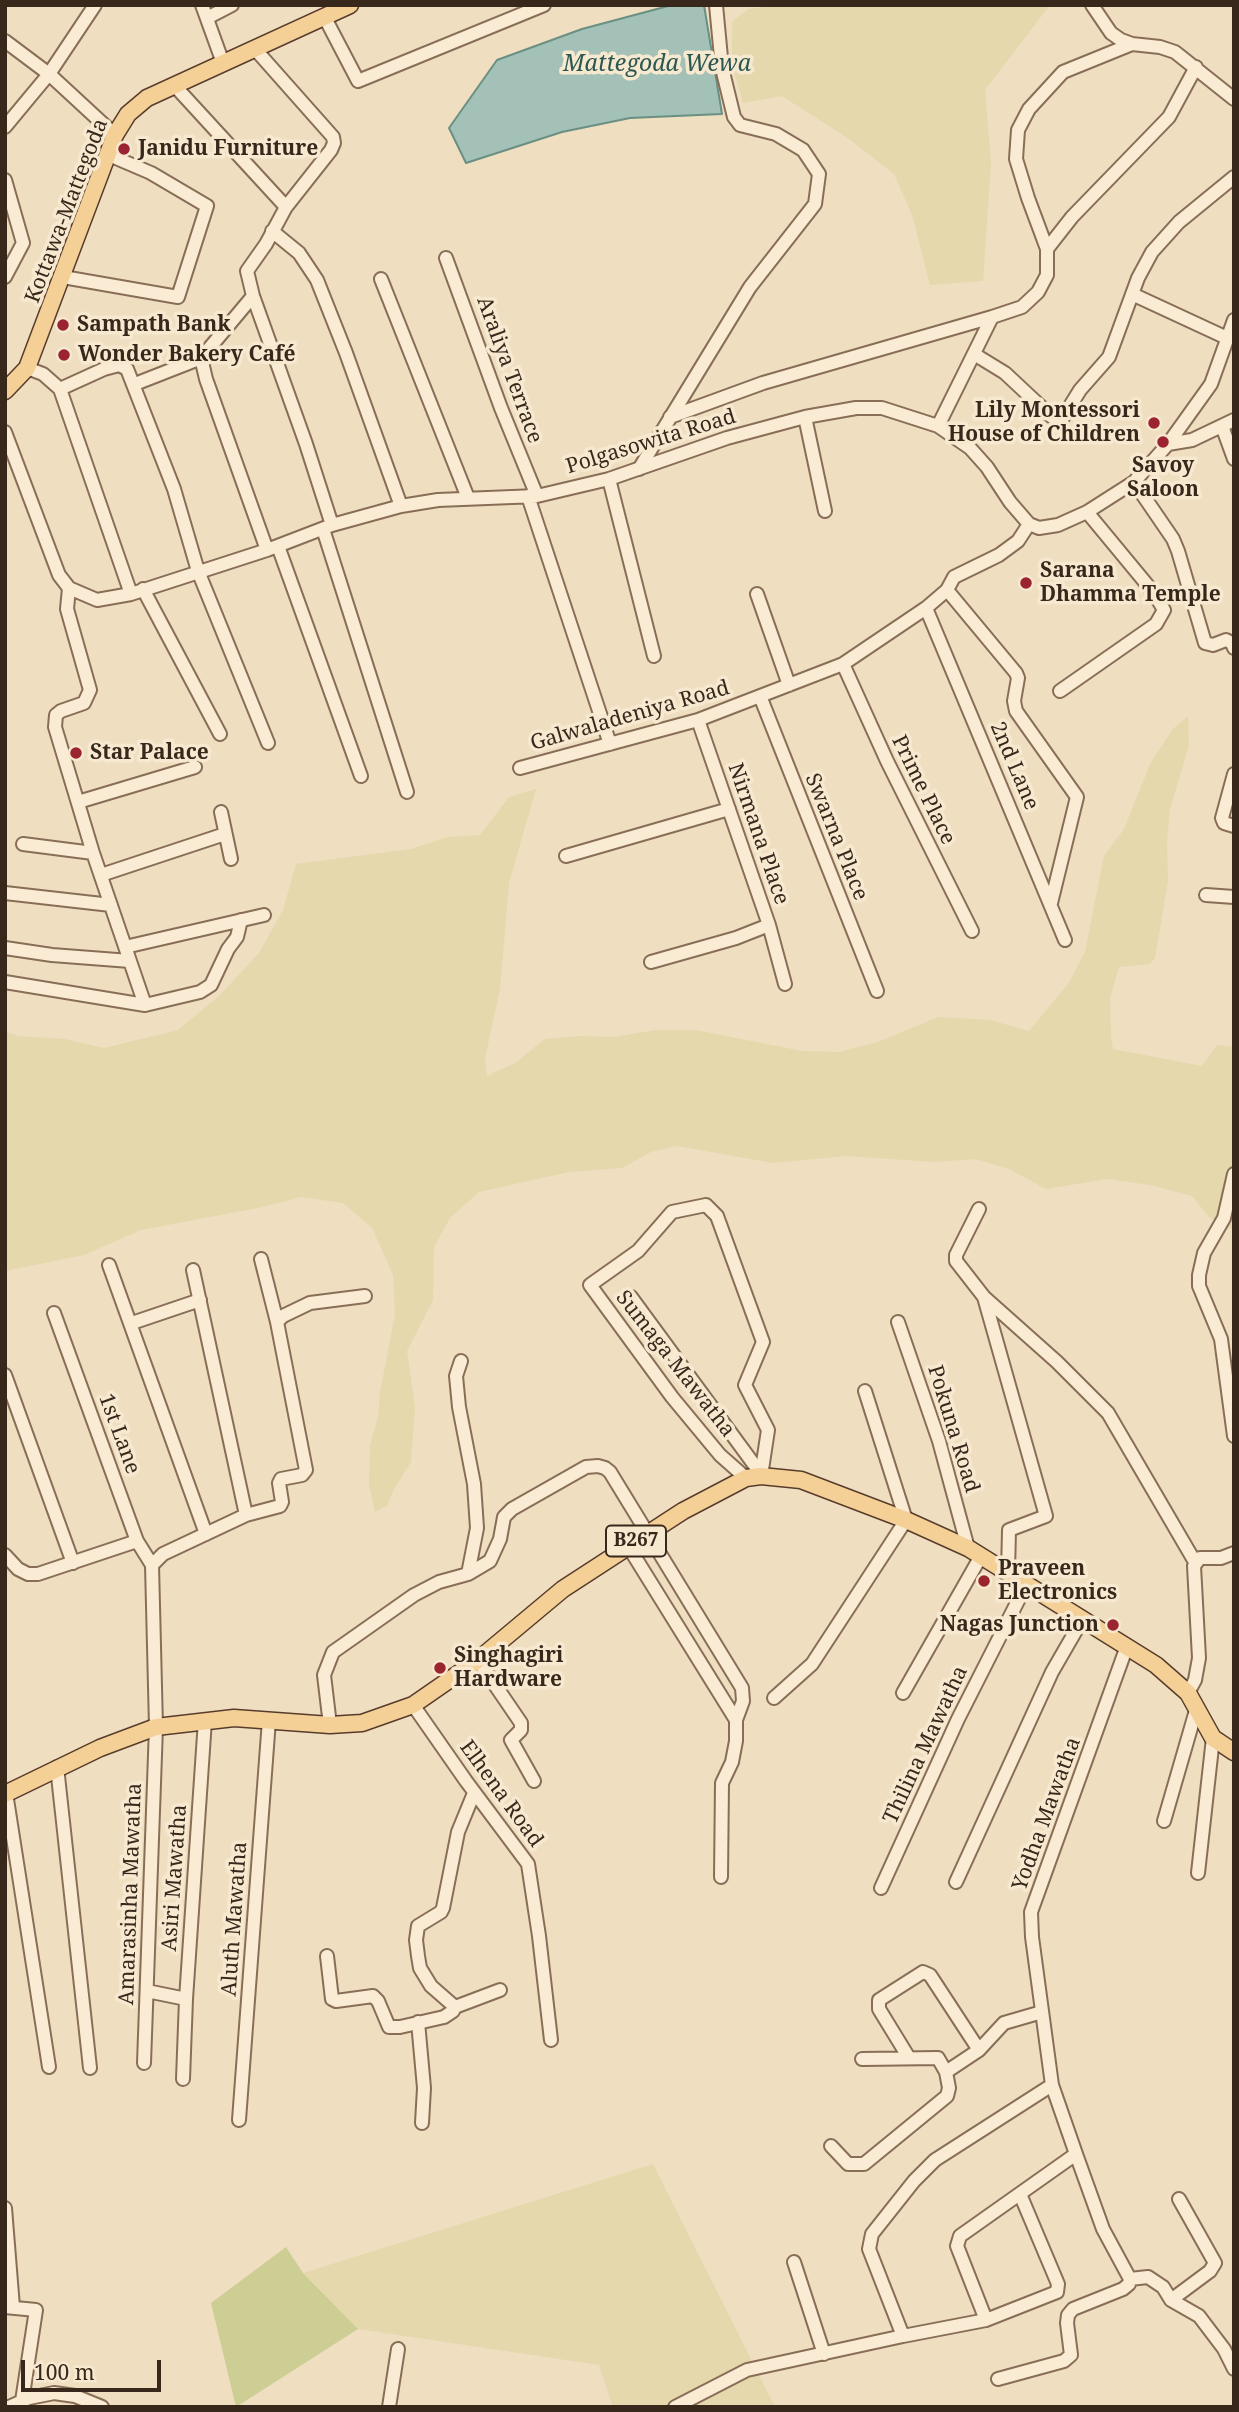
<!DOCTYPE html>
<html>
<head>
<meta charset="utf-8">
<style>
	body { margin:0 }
	#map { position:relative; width:1239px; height:2412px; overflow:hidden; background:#efdec0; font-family:"Noto Serif",serif }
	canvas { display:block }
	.frame { position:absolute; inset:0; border:7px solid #38281c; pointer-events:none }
	.scale { position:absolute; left:21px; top:2360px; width:140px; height:32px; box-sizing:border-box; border:4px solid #38281c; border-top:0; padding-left:9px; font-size:21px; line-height:24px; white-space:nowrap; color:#38281c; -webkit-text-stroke:5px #f7e8d0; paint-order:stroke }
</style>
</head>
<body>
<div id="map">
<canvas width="1239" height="2412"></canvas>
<div class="frame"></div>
<div class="scale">100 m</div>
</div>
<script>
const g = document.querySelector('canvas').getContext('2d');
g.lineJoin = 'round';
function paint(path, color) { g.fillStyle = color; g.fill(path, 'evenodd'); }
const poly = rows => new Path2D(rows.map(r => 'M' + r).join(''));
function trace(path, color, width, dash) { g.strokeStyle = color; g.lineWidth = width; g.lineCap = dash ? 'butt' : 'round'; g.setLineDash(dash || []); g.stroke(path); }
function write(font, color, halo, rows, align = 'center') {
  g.font = font + ' "Noto Serif",serif'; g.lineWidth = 7; g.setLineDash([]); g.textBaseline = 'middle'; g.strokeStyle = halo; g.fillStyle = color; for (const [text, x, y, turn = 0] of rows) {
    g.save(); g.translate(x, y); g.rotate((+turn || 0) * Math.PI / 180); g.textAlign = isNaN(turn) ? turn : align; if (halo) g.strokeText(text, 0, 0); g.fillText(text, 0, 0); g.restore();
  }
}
const farmland = poly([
	[783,5,1050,5,985,90,991,163,983,281,930,285,912,215,894,174,849,139,782,96,743,103,732,65,732,22,748,9],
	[1188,716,1189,745,1170,809,1167,841,1168,881,1155,958,1150,964,1119,967,1110,998,1111,1035,1113,1049,1202,1066,1217,1045,1234,1047,1234,1230,1209,1217,1192,1196,1150,1185,1107,1179,1046,1189,1009,1169,975,1159,935,1162,846,1156,773,1163,677,1146,651,1152,622,1168,569,1172,479,1192,450,1218,434,1247,433,1300,407,1351,415,1407,411,1462,393,1491,387,1506,375,1512,369,1484,370,1445,378,1417,380,1392,395,1315,393,1275,372,1228,343,1203,301,1197,258,1208,141,1230,84,1255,5,1271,5,1031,18,1036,65,1039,104,1048,178,1030,220,995,259,953,283,910,296,864,411,849,448,837,480,835,509,797,536,789,509,883,500,989,485,1058,487,1076,515,1063,545,1039,580,1036,613,1037,656,1030,696,1030,802,1051,839,1052,878,1042,938,1017,990,1020,1029,1031,1068,984,1085,952,1104,856,1124,829,1151,762,1173,729],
	[653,2164,775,2407,613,2407,599,2365,358,2329,303,2273]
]);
const green = poly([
	[286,2247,303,2273,358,2329,236,2407,211,2303]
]);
const water = poly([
	[672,5,704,5,722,114,630,118,562,132,466,163,449,128,497,60,582,29,672,5]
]);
const minor = poly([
	[202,5,223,63],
	[1092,5,1111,33,1121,40,1132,44,1160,47,1175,52,1234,99],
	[324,16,358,81,544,5],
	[207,18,232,5],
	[5,41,49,74,115,135],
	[255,49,333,137,334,143,331,150,286,207,266,244,247,271,253,296,306,444,332,525],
	[174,85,286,207],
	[5,127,49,74,95,5],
	[5,180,23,243,5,277],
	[272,231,299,253,317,280,346,353,401,506],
	[1047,249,1072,217,1169,117,1196,67],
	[446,258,501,408,537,496],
	[63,277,178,297,207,206,151,173,109,155],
	[381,279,468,498],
	[1132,294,1227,338],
	[253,296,207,351,202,362,206,379,267,550],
	[992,317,1022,307,1038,292,1047,275,1047,249,1028,198,1016,159,1018,130,1029,109,1063,72,1132,44],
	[974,354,1005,373,1052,417,1064,416,1080,390,1109,357,1138,278,1152,252,1179,222,1234,177],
	[27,368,43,374,60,389,131,594],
	[135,384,204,357],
	[60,389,104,369,119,365,127,369,174,489,198,571,268,743],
	[670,417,763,383,992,317,938,426],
	[805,417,825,511],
	[1222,426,1234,459],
	[5,432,59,575,69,588,97,600,131,594,267,550,332,525,401,506,438,500,537,496,609,479,727,438,805,417,856,408,882,408,938,426,970,448,987,467,1010,502,1029,524,1039,528,1058,525,1087,512,1134,482,1168,444,1211,384,1234,320],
	[1168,444,1192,440,1234,420],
	[639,469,750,287,815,204,819,174,803,150,776,134,740,125,734,117,722,68,716,5],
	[609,479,654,656],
	[1134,482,1173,539,1178,551,1205,643,1213,645,1226,640,1232,643,1234,648],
	[528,496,610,744],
	[323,529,407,792],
	[278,546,361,776],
	[69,588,67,609,90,690,84,703,61,711,56,715,55,727,93,853,145,1005],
	[143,589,220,734],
	[947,590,1016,673,1018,678,1014,701,1016,711,1077,797,1051,903],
	[757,594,789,685],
	[926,608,1065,940],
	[843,664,887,761,972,931],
	[1060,691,1156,624,1164,610,1154,593,1087,512],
	[760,696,877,991],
	[520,768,698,720,843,664,926,608,947,590,954,577,999,555,1018,541,1029,524],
	[1234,774,1222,818,1224,823,1234,826],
	[78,802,195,767],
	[221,812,231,859],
	[23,844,93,853],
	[566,856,729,809],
	[101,875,225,834],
	[5,893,111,905],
	[1206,895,1234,897],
	[769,925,785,984],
	[125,947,264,915],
	[5,948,52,955,130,961],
	[651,962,736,938,769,925,698,720],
	[5,982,145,1005,200,992,211,985,228,949,237,937,241,920],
	[1234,1174,1224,1218,1204,1253,1199,1275,1199,1286,1221,1339,1234,1436],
	[979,1209,956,1255,956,1261,984,1297,1057,1362,1108,1413,1195,1562],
	[109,1265,206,1534],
	[193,1270,246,1515],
	[631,1297,761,1474],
	[984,1297,1046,1516,1009,1530,1008,1573],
	[54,1313,137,1541,152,1565],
	[277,1322,283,1316,310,1303,365,1296],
	[898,1322,939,1441,968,1548],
	[132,1323,200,1300],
	[461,1361,456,1376,459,1407,474,1484,477,1528,468,1574],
	[5,1375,73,1563],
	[746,1478,720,1455,672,1397,590,1285,638,1251,672,1212,706,1205,717,1216,763,1342,745,1385,768,1430,761,1476],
	[628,1546,736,1720],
	[5,1555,18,1569,28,1574,38,1574,137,1541],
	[478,1660,521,1723,521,1730,511,1740,534,1781],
	[903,1693,981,1556],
	[1188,1693,1195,1680,1199,1658,1194,1566,1200,1558,1221,1558,1234,1553],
	[774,1698,812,1664,906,1520,865,1391],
	[413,1705,466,1781,528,1864,539,1936,551,2040],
	[330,1725,324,1675,333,1652,414,1595,439,1582,468,1574,490,1561,500,1539,504,1517,512,1509,586,1467,598,1466,605,1468,610,1472,742,1688,743,1701,736,1720,736,1741,732,1762,722,1783,721,1877],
	[57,1767,90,2068],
	[6,1793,49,2067],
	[474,1793,458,1832,443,1908,441,1912,418,1926,416,1940,418,1956,420,1968,431,1986,455,2007,500,1990],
	[1164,1821,1197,1707],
	[1198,1873,1213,1738],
	[956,1882,1052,1672,1082,1620],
	[881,1888,958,1719,1027,1583],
	[327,1956,332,1999,336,2001,373,1996,378,2001,389,2027,400,2027,444,2017,453,2011,455,2007],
	[147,1991,186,1999,205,1720],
	[418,2022,424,2088,422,2123],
	[909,2058,879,2009,879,2000,923,1972,930,1975,979,2050],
	[144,2063,156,1727,152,1565,163,1554,246,1515,280,1506,282,1502,279,1483,281,1479,302,1475,306,1470,277,1322,261,1259],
	[946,2072,979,2050,1004,2023,1042,2012],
	[183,2079,186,1999],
	[239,2120,269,1720],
	[831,2146,848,2164,864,2164,947,2096,949,2088,946,2072,938,2058,862,2059],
	[5,2208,13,2307],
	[794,2262,824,2354],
	[1130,2279,1148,2277,1163,2287,1171,2300,1199,2316,1224,2349,1234,2369],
	[1171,2300,1210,2271,1215,2263,1179,2199],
	[5,2307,36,2310,22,2401],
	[986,2320,957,2246,960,2236,1076,2154,1052,2085],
	[903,2336,986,2320,1057,2292,1058,2284,1020,2194],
	[998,2379,1064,2361,1071,2355,1067,2323,1068,2315,1073,2309,1123,2289,1129,2284,1130,2279,1103,2229,1076,2154],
	[9,2407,29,2398,54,2393,75,2396,102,2407],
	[389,2407,398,2349],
	[675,2407,747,2370,903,2336,869,2249,872,2234,914,2181,935,2160,1052,2085,1032,1937,1031,1912,1127,1646]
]);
const major = poly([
	[5,391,27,368,115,135,128,114,147,98,350,5],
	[5,1794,100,1748,156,1727,234,1718,330,1725,362,1723,413,1705,478,1660,563,1589,683,1511,746,1478,761,1476,801,1480,906,1520,968,1548,1156,1665,1188,1693,1213,1738,1234,1752]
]);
const markers = [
	[124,149,7,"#9a2530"],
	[63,325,7,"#9a2530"],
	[64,355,7,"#9a2530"],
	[1154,423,7,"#9a2530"],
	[1163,442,7,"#9a2530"],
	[1026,583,7,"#9a2530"],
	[76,753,7,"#9a2530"],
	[984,1581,7,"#9a2530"],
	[1113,1625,7,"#9a2530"],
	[440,1668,7,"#9a2530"]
];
const shields = [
	[636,1541,60]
];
const shieldNames = [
	["B267",636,1541]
];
const poiNames = [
	["Janidu Furniture",138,149],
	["Sampath Bank",77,325],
	["Wonder Bakery Café",78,355],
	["Lily Montessori",1140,411,"right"],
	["House of Children",1140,435,"right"],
	["Savoy",1163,466,"center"],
	["Saloon",1163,490,"center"],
	["Sarana",1040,571],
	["Dhamma Temple",1040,595],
	["Star Palace",90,753],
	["Praveen",998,1569],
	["Electronics",998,1593],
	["Nagas Junction",1099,1625,"right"],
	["Singhagiri",454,1656],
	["Hardware",454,1680]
];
const streetNames = [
	["Kottawa-Mattegoda",67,211,-69],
	["Araliya Terrace",509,370,70],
	["Polgasowita Road",651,442,-17],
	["Galwaladeniya Road",630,716,-16],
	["2nd Lane",1014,766,67],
	["Prime Place",923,790,64],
	["Nirmana Place",758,834,71],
	["Swarna Place",836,837,68],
	["Sumaga Mawatha",675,1364,52],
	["Pokuna Road",953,1429,73],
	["1st Lane",119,1434,70],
	["Thilina Mawatha",926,1745,-65],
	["Elhena Road",501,1794,54],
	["Yodha Mawatha",1047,1814,-70],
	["Asiri Mawatha",175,1878,-86],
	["Amarasinha Mawatha",131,1894,-88],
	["Aluth Mawatha",235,1919,-86]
];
const waterNames = [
	["Mattegoda Wewa",657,64]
];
paint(farmland, '#e5d8ad');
paint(green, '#ccce94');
paint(water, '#a3c1b6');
trace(water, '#6a9083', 2);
trace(minor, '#896e57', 16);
trace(major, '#573c2c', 19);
trace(minor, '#faebd4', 12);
trace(major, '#f4cf96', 16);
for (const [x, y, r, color] of markers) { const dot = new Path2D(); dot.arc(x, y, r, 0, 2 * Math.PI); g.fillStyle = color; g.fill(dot); trace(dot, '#f7e8d0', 2.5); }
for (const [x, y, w] of shields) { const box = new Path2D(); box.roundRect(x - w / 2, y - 15.5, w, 31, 5); g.fillStyle = '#f7e8d0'; g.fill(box); trace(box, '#38281c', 2); }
write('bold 19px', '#38281c', null, shieldNames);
write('bold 21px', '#38281c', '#f7e8d0', poiNames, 'left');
write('21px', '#38281c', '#f7e8d0', streetNames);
write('italic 23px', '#2b5952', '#f7e8d0', waterNames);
</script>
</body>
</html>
